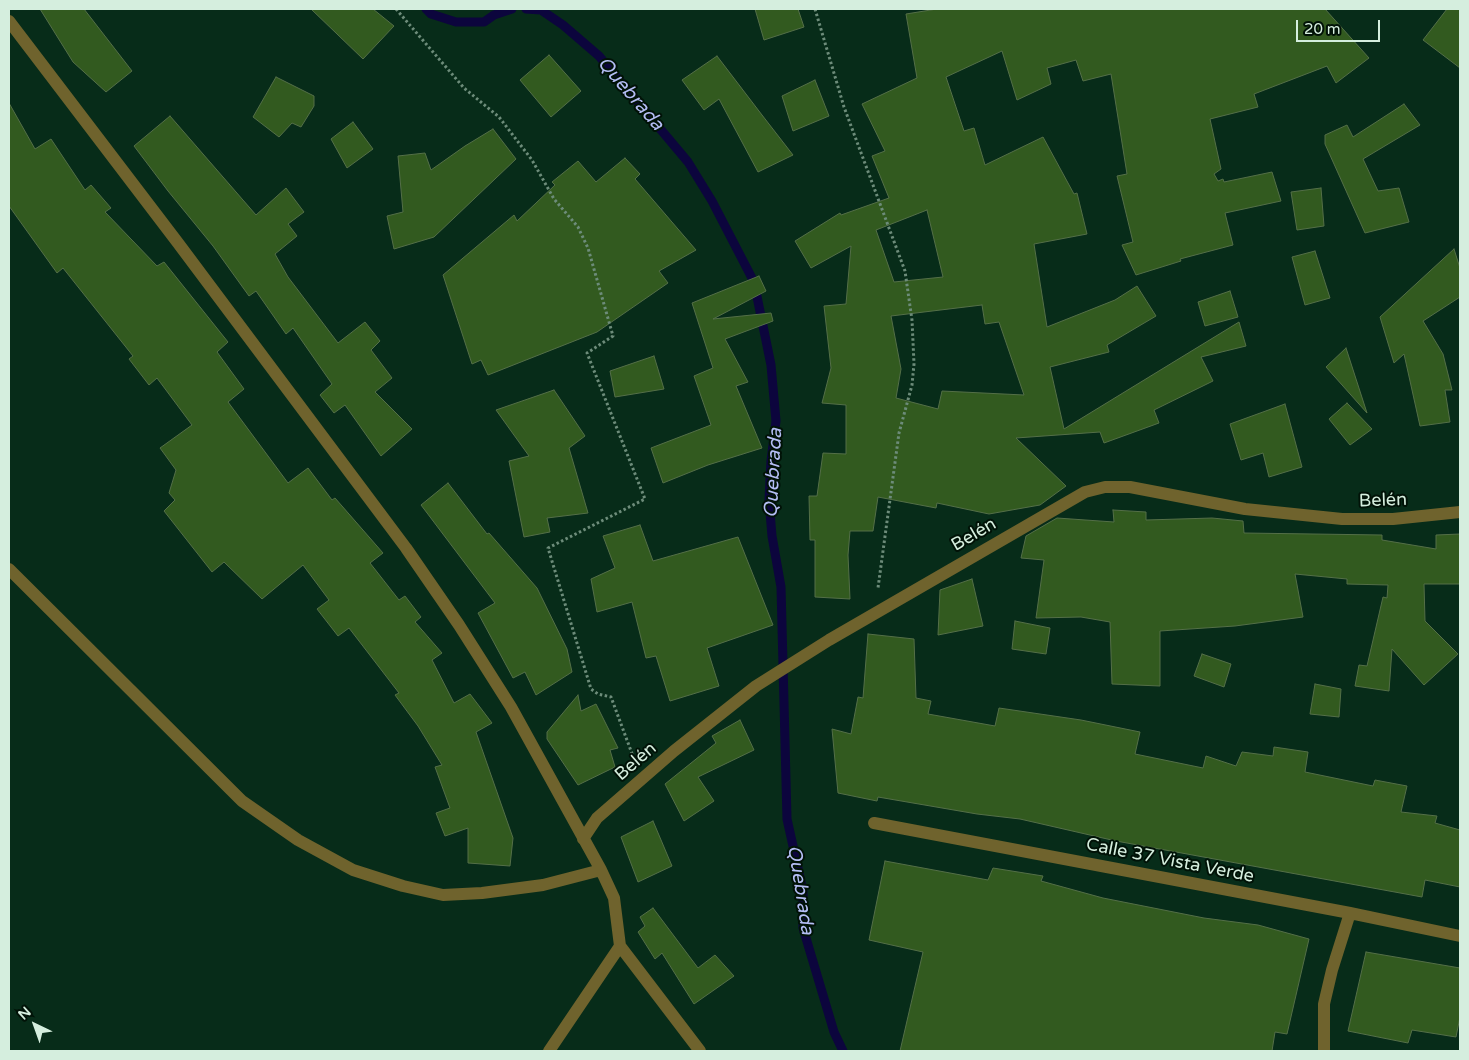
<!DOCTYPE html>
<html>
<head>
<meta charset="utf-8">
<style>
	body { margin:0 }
	#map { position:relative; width:1469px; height:1060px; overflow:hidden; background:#072c19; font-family:"Varela Round",sans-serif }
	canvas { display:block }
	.frame { position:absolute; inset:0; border:10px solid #d5eede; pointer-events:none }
	.north { position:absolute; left:10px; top:1000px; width:50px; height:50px; -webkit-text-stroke:4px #011207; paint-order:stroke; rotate:318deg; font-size:14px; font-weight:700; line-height:20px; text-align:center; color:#d5eede }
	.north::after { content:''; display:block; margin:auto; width:18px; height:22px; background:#d5eede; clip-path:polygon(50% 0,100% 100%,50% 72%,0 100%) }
	.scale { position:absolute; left:1296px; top:20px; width:84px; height:22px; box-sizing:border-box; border:2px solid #d5eede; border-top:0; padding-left:6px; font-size:15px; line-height:18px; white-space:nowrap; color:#d5eede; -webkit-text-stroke:4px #011207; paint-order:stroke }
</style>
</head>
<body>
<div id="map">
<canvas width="1469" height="1060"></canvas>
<div class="frame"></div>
<div class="north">N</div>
<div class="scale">20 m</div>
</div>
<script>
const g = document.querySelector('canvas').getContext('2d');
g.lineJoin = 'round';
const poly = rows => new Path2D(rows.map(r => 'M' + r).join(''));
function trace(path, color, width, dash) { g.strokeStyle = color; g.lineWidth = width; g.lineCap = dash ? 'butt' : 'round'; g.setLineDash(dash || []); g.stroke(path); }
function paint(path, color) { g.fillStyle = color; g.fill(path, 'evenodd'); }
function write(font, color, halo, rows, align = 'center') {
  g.font = font + ' "Varela Round",sans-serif'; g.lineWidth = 4; g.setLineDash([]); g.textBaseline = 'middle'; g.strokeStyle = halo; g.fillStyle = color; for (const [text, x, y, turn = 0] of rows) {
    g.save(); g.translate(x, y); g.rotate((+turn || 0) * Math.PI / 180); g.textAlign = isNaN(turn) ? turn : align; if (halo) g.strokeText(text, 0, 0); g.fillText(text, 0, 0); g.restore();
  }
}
const stream = poly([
	[426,9,431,14,456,22,484,22,494,15,512,9],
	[526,9,541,10,563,25,599,56,688,162,712,201,754,282,771,365,776,421,771,461,769,500,772,536,781,587,787,819,803,891,803,928,834,1032,843,1051]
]);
const building = poly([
	[40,9,84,9,132,71,106,92,73,62,40,9],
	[311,9,373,9,394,26,363,59,311,9],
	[755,9,798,9,804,27,764,40,755,9],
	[937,9,1325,9,1369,58,1336,83,1327,66,1254,94,1258,107,1210,119,1221,169,1214,174,1218,181,1223,179,1224,182,1272,172,1281,201,1225,213,1233,245,1180,259,1181,261,1136,275,1122,245,1133,242,1117,176,1127,174,1111,74,1083,81,1076,60,1047,68,1051,84,1017,100,1002,51,946,77,964,131,974,128,985,165,1043,137,1074,194,1077,193,1087,234,1034,244,1047,327,1115,300,1137,286,1156,316,1107,345,1109,352,1050,367,1064,429,1239,322,1246,346,1201,357,1213,381,1154,410,1159,423,1104,443,1100,432,1016,438,1066,486,1040,505,989,514,937,503,936,508,878,497,873,531,850,531,848,555,850,599,815,597,815,540,810,540,809,496,817,496,823,453,846,454,846,405,822,403,831,368,824,306,846,304,851,246,811,268,795,241,840,213,841,215,889,198,872,156,885,151,862,104,917,78,906,14,937,9],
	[927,210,943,277,894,282,876,230,927,210],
	[982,305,985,324,999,322,1024,395,942,391,938,409,896,398,901,369,891,316,982,305],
	[1447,9,1460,9,1460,68,1423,40,1447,9],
	[549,55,581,91,551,117,520,80,549,55],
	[717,56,762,115,793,155,758,172,719,99,704,110,682,80,717,56],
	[276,77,314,96,314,106,301,127,292,123,279,137,253,117,276,77],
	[815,80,829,116,793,131,782,96,815,80],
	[9,103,35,149,51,139,85,190,91,185,111,208,105,212,157,266,164,262,228,342,217,352,244,389,228,402,288,483,308,468,332,500,335,498,383,553,370,563,399,600,405,596,421,617,415,622,442,653,432,660,454,703,470,694,492,723,476,732,513,838,510,866,468,863,468,828,445,836,436,813,450,808,435,767,442,765,418,726,395,695,399,693,349,628,338,636,317,609,329,600,303,565,262,599,224,562,212,572,164,511,175,500,169,493,176,470,160,448,192,425,157,378,149,385,129,359,133,356,63,268,57,273,9,206,9,103],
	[1404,104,1420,125,1363,159,1378,191,1399,188,1409,222,1365,233,1325,144,1325,135,1347,125,1353,137,1404,104],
	[170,116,256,215,286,188,304,212,288,224,297,236,275,254,288,277,338,343,365,322,380,341,371,350,392,378,375,392,412,429,381,456,345,405,334,413,320,395,332,384,293,328,286,334,256,291,249,296,213,246,168,191,134,146,170,116],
	[353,122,373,149,347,168,331,139,353,122],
	[493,129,516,159,434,237,394,249,387,216,403,212,398,156,425,153,431,170,465,146,493,129],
	[625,158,640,174,635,179,696,250,659,271,668,283,597,332,488,375,481,360,472,364,443,275,514,215,517,221,555,185,552,182,578,161,596,182,625,158],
	[1321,188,1324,226,1297,230,1291,192,1321,188],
	[1454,249,1460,268,1460,297,1423,321,1443,354,1452,390,1445,390,1450,422,1420,426,1404,354,1394,363,1380,317,1454,249],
	[1315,251,1330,298,1305,305,1292,257,1315,251],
	[759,276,766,291,713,319,771,313,773,321,725,339,748,382,736,386,762,448,708,465,663,483,651,448,711,425,694,376,713,368,692,303,759,276],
	[1230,291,1238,317,1205,326,1198,302,1230,291],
	[1346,348,1367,413,1326,367,1346,348],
	[654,356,664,389,615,397,610,371,654,356],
	[554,390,585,436,569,448,588,513,547,518,550,532,524,537,509,461,529,456,496,410,554,390],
	[1347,403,1372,429,1350,445,1329,419,1347,403],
	[1285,404,1302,467,1269,477,1263,453,1241,460,1230,424,1285,404],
	[448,483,487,534,489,533,537,588,567,649,572,672,536,695,525,672,513,678,478,613,495,603,421,505,448,483],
	[1113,510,1146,512,1146,520,1212,518,1243,521,1244,533,1382,535,1382,540,1436,549,1436,535,1460,534,1460,584,1424,584,1425,621,1458,654,1424,685,1392,649,1389,691,1355,686,1359,665,1367,666,1383,597,1387,598,1388,585,1347,584,1347,579,1295,574,1303,617,1235,626,1160,631,1160,686,1112,684,1110,622,1081,617,1036,618,1044,560,1021,558,1026,536,1057,518,1114,522,1113,510],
	[640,525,653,561,738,537,773,625,707,648,719,686,670,701,656,656,646,658,632,602,597,612,591,579,615,568,603,536,640,525],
	[972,579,983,626,938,635,940,590,972,579],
	[1015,621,1050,628,1046,654,1012,649,1015,621],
	[868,634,914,639,916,698,931,701,928,714,995,726,999,708,1081,720,1140,732,1135,754,1203,768,1206,756,1236,766,1242,752,1273,756,1274,747,1308,752,1305,772,1373,786,1375,780,1407,786,1401,812,1437,816,1435,823,1460,830,1460,887,1425,880,1422,897,1116,841,1020,819,977,814,878,797,877,801,838,793,832,729,851,734,858,697,863,698,868,634],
	[1202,654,1231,664,1224,687,1194,676,1202,654],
	[1315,684,1341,689,1339,717,1310,714,1315,684],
	[578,695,581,711,596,704,618,748,610,750,615,767,578,785,547,739,547,732,578,695],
	[740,720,754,750,698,777,714,801,684,821,665,784,716,743,712,736,740,720],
	[653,821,672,866,638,882,621,837,653,821],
	[885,861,988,880,993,868,1043,876,1041,881,1103,898,1204,918,1258,925,1309,939,1287,1034,1275,1032,1272,1051,900,1051,923,952,869,940,885,861],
	[653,908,698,968,715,955,734,976,694,1004,662,953,655,959,638,932,645,926,640,917,653,908],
	[1366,952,1460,968,1460,1017,1456,1037,1412,1030,1408,1043,1348,1031,1366,952]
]);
const path = poly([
	[396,9,464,88,499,117,532,160,554,199,578,227,588,248,613,336,587,353,645,499,548,548,591,689,598,694,611,697,634,759],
	[815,9,844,107,905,271,912,320,914,364,912,385,899,433,878,588]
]);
const minor = poly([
	[9,21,178,243,406,548,459,625,511,707,601,870,614,898,620,946,700,1051],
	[9,569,242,801,298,840,353,870,403,886,443,895,482,893,543,885,601,870],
	[874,823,1350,913,1460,936],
	[583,839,597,818,674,751,756,686,829,640,1085,492,1105,487,1130,487,1245,509,1342,519,1393,519,1460,512],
	[549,1051,620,946],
	[1324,1051,1324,1004,1332,970,1350,913]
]);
const streetNames = [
	["Belén",1383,501,-2],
	["Belén",974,535,-30],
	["Belén",636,762,-41],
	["Calle 37 Vista Verde",1170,861,11]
];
const waterNames = [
	["Quebrada",630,94,49],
	["Quebrada",774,473,-87],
	["Quebrada",800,890,81]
];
trace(stream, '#0c053d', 9);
paint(building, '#325a1f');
trace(building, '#546f48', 1);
trace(path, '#6d8c7a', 3, [2.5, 2.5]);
trace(minor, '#6f632d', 12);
write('18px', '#d5eede', '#011207', streetNames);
write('italic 19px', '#b4bdf4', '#011207', waterNames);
</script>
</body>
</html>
